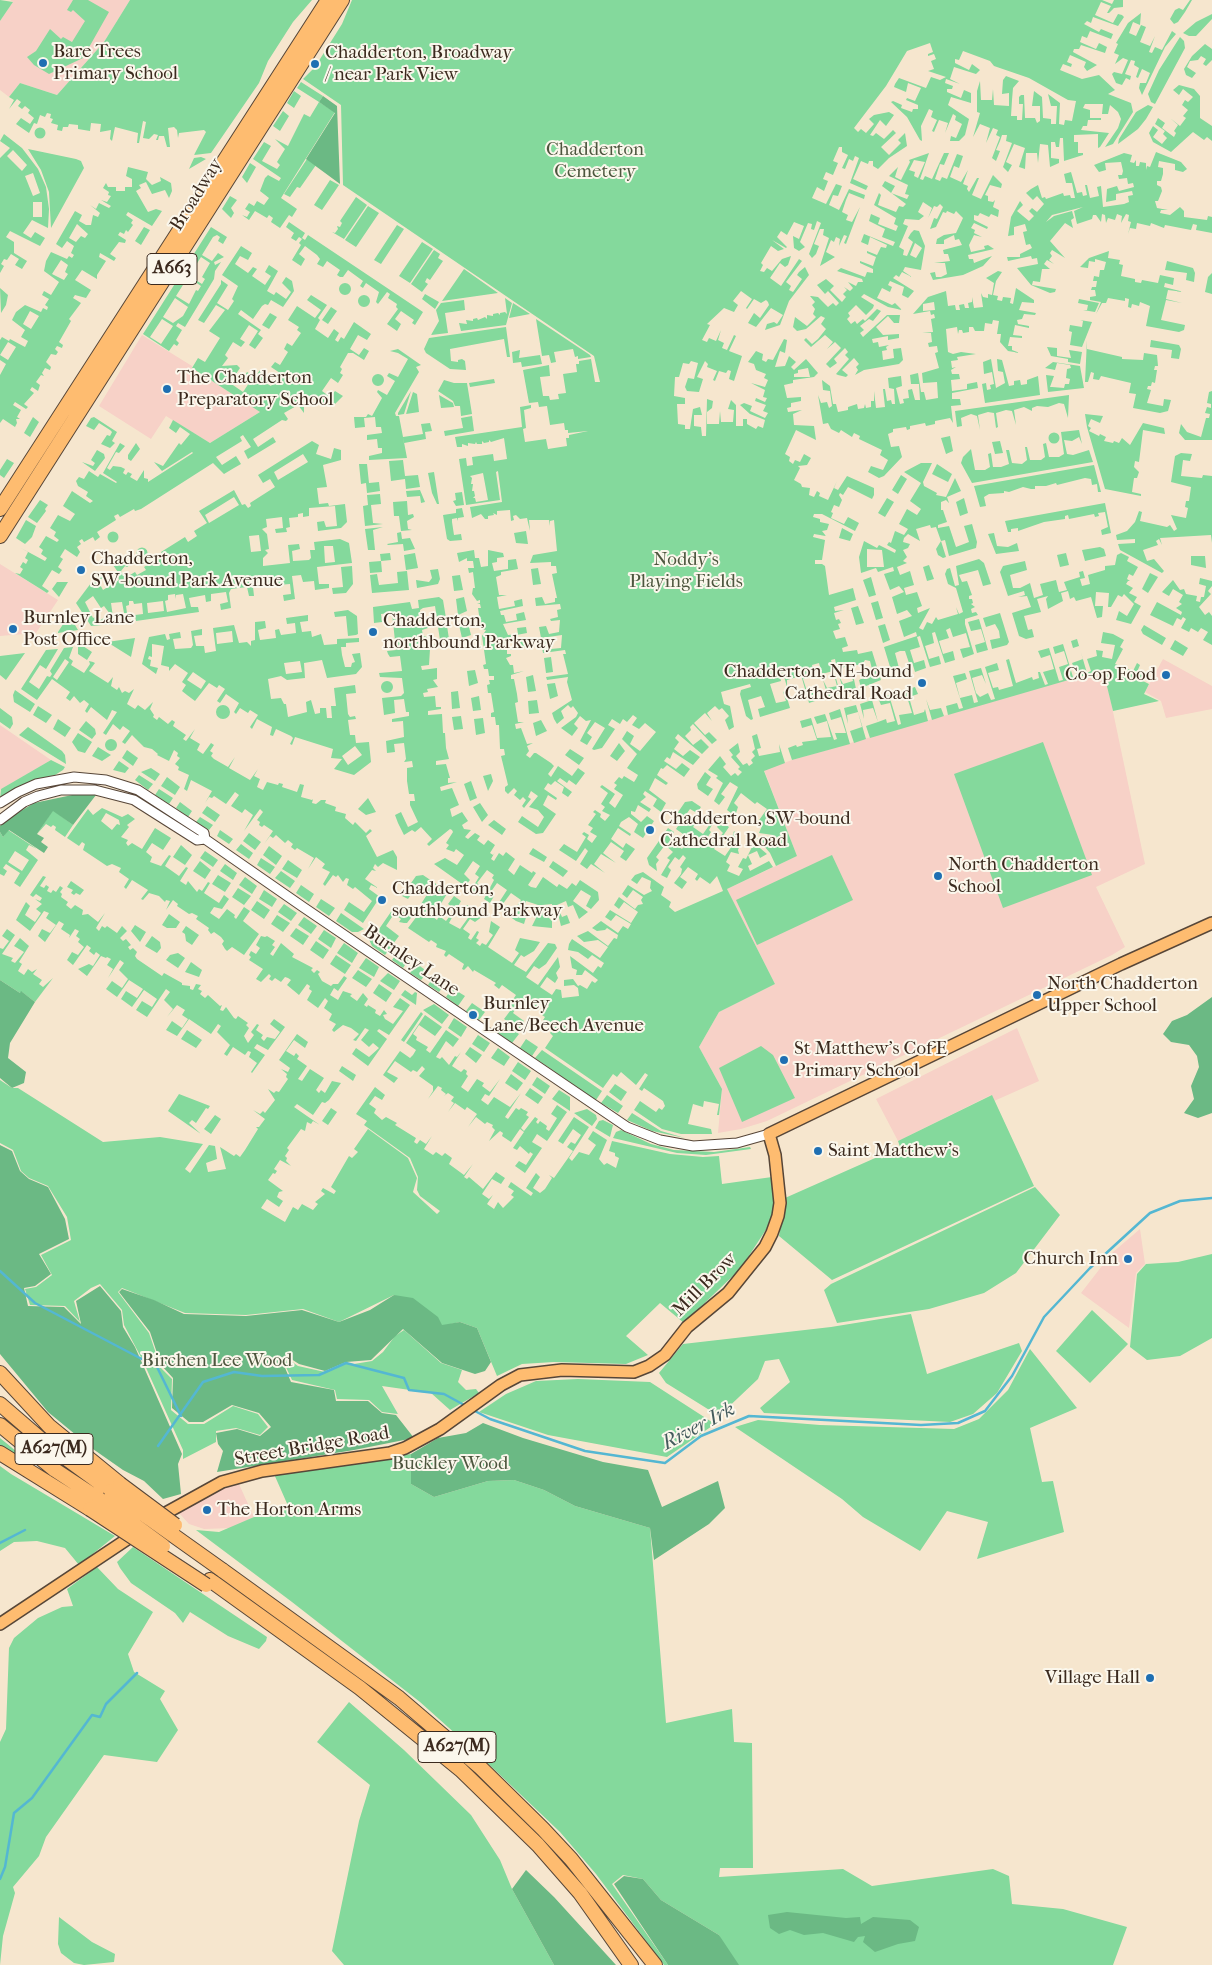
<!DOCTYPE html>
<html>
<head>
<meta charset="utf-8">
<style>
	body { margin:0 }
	canvas { display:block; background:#f6e6ce }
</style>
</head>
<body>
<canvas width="1212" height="1965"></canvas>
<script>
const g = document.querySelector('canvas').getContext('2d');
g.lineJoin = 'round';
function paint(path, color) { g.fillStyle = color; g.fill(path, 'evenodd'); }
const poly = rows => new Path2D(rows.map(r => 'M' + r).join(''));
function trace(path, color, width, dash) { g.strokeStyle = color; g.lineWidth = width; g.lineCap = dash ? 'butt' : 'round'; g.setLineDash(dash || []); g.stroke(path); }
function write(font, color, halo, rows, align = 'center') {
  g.font = font + ' "IM FELL French Canon",serif'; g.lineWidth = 4; g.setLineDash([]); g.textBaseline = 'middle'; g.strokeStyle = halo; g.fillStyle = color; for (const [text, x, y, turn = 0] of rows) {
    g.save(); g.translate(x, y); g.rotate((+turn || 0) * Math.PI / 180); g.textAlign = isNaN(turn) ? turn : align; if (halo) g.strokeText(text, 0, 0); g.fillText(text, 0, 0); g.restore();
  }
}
const built = poly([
	[10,0,130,0,104,42,57,95,20,83,9,97,0,90,0,21,13,2],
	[142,335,192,366,192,368,260,412,210,443,166,416,151,439,99,406],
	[0,564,58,600,36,633,0,636],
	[1163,659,1212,686,1212,709,1166,718,1161,701,1145,692],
	[1104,669,1145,864,1096,887,1125,947,1112,955,767,1121,741,1129,718,1133,722,1089,699,1047,719,1012,775,984,727,889,797,856,764,770,792,760],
	[0,725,51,760,0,790],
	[1017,1028,1039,1081,994,1101,991,1095,898,1141,876,1099],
	[1140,1229,1145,1264,1136,1273,1129,1328,1081,1293,1112,1253],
	[238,1482,254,1517,232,1528,204,1529,189,1524,179,1513,221,1488]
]);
const green = poly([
	[0,0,13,2,0,21],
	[73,0,88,0,109,12,83,58,49,74,34,65,27,57,36,51,50,29,61,39,63,37,72,42,85,21,73,10,71,12,67,10],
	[130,0,312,0,293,22,268,61,259,83,211,153,194,155,206,132,204,130,179,133,178,138,177,130,174,127,168,128,170,147,167,147,164,136,159,136,158,140,156,140,158,135,154,134,149,139,143,138,146,122,143,121,139,143,137,143,138,133,115,127,112,141,110,139,111,130,100,132,101,124,91,123,90,131,78,129,78,125,69,124,68,127,63,127,62,131,57,130,58,125,51,123,53,119,50,118,51,114,47,113,45,117,40,115,37,124,34,123,29,133,16,124,21,118,30,124,34,118,28,113,30,110,25,106,22,109,18,106,21,102,17,99,9,109,14,100,9,97,20,83,57,95,104,42],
	[352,0,1102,0,1112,4,1114,0,1123,0,1123,7,1114,8,1109,13,1107,13,1111,6,1101,2,1095,15,1113,23,1118,14,1122,15,1124,17,1118,26,1093,17,1091,23,1087,21,1084,24,1099,32,1101,29,1113,34,1111,39,1090,31,1087,38,1082,36,1080,42,1096,49,1099,43,1107,47,1105,53,1081,45,1079,49,1074,49,1073,52,1097,65,1087,71,1084,67,1086,62,1070,55,1067,62,1072,64,1071,67,1063,64,1060,70,1082,79,1099,75,1115,90,1108,94,1131,103,1133,112,1113,144,1105,147,1118,128,1121,119,1118,112,1110,105,1108,114,1102,114,1103,104,1085,104,1083,108,1090,110,1090,118,1101,118,1101,120,1088,120,1087,126,1083,126,1081,130,1109,133,1100,147,1098,148,1098,134,1074,135,1074,142,1078,142,1078,153,1083,153,1083,155,1064,161,1063,138,1060,138,1059,147,1056,147,1055,142,1051,142,1051,158,1059,159,1059,163,1050,167,1048,145,1040,144,1038,163,1037,153,1026,153,1025,169,1019,167,1025,148,1014,144,1006,162,1012,165,1008,172,1003,167,1012,143,1006,141,1007,135,1002,135,1000,141,996,150,1000,151,996,161,992,158,1000,137,996,135,998,130,993,128,986,143,990,128,980,124,973,137,980,113,977,112,977,91,980,81,981,100,992,100,993,89,994,105,1009,106,1009,93,1002,94,1003,80,1006,76,1019,81,1013,88,1012,100,1011,116,1017,116,1017,120,1022,120,1023,104,1019,104,1019,97,1021,95,1024,95,1025,118,1035,118,1037,123,1040,121,1040,106,1032,106,1034,91,1042,97,1043,118,1051,119,1051,124,1056,124,1057,106,1051,106,1048,94,1060,103,1059,124,1064,125,1065,120,1072,121,1076,101,1068,100,1029,78,994,66,990,61,963,51,959,60,955,59,955,63,969,70,972,64,980,70,976,74,954,67,950,79,960,84,946,79,945,83,953,86,952,89,947,89,947,92,961,98,964,90,971,93,971,103,951,97,948,105,969,119,965,135,959,141,950,141,951,136,956,138,962,124,955,120,956,116,953,114,945,133,948,123,939,120,934,132,932,131,937,120,931,117,933,111,929,109,921,126,922,141,920,140,907,117,891,102,893,101,902,105,901,108,912,112,913,109,918,109,918,105,906,100,907,98,915,101,921,88,908,83,906,92,894,87,895,84,899,78,926,88,931,77,940,80,946,77,928,71,934,69,931,61,936,59,934,54,928,56,928,54,933,52,930,43,907,51,886,86,854,128,858,132,861,129,866,133,874,124,869,119,874,115,889,112,894,115,886,126,880,120,870,135,873,136,876,133,884,139,893,130,896,133,881,147,889,155,901,143,898,140,905,133,907,146,889,158,878,169,873,166,873,161,869,161,868,164,861,161,853,179,868,186,866,190,850,183,859,158,855,156,853,161,849,159,845,169,842,168,848,155,842,152,842,147,839,147,833,161,838,163,833,175,826,172,823,179,828,181,824,191,817,187,812,198,826,204,836,184,842,186,838,196,833,195,829,205,839,210,849,189,865,195,864,199,849,193,846,200,842,212,848,215,846,220,852,222,860,207,846,244,844,243,847,236,844,235,839,246,840,239,836,237,834,242,831,240,826,252,835,257,820,266,829,238,823,235,824,229,820,229,814,244,819,246,816,254,812,258,809,254,821,223,817,221,814,230,811,229,812,224,808,223,800,242,805,247,799,251,794,248,793,236,799,239,804,226,794,222,787,235,781,231,777,237,787,247,786,248,772,240,784,249,778,251,771,246,761,263,763,265,760,271,764,272,767,268,772,271,782,259,791,256,788,265,785,267,780,263,770,278,781,286,799,259,802,261,786,282,791,286,789,290,793,292,802,279,797,275,799,272,805,267,809,275,789,301,780,325,765,330,767,324,774,322,777,324,783,315,771,308,756,327,748,323,754,313,760,318,769,305,768,302,766,300,761,303,754,299,747,309,746,308,752,299,741,291,733,301,738,305,734,312,724,308,707,324,710,325,702,340,707,342,709,338,716,341,721,330,718,340,724,343,722,348,727,350,734,335,736,336,729,351,742,356,734,381,729,379,731,371,728,370,726,373,719,371,715,381,713,380,717,371,707,367,708,364,705,361,697,377,703,379,699,392,687,391,685,387,688,378,694,379,698,363,691,361,689,364,683,363,679,377,675,377,674,396,685,398,685,404,677,404,678,424,685,425,685,429,690,429,693,409,700,407,702,415,694,415,694,426,701,427,702,436,706,436,707,399,713,401,712,408,707,412,707,424,719,424,720,411,721,422,733,422,734,410,728,409,731,400,736,405,736,426,743,426,743,419,747,419,747,424,756,429,758,426,763,428,765,420,750,414,740,405,744,403,752,406,750,411,765,418,768,413,763,411,766,405,755,401,756,398,765,402,767,398,763,397,765,390,751,383,765,387,768,380,764,378,766,374,756,370,754,364,748,362,756,351,763,354,762,360,766,362,768,359,773,360,784,339,787,340,785,353,780,351,775,367,785,366,789,356,796,362,791,367,794,370,806,359,818,373,814,377,793,380,793,383,784,385,787,398,801,397,801,401,791,403,791,407,787,408,788,412,802,410,793,414,794,425,814,426,816,440,796,430,785,454,790,457,789,461,793,464,795,460,800,462,804,454,811,458,807,465,798,466,800,468,794,480,801,484,802,487,810,488,809,495,814,497,817,491,820,493,819,496,828,500,837,481,834,488,838,490,847,476,874,488,874,495,872,499,848,487,843,495,840,493,839,495,842,500,839,507,834,505,831,512,833,513,831,518,844,524,848,517,859,523,855,531,822,514,814,514,813,517,820,519,820,522,829,524,827,530,822,531,826,536,814,534,813,537,825,540,822,560,815,560,815,564,822,564,825,566,829,595,853,588,856,600,834,607,835,611,844,610,834,613,836,620,839,619,841,623,838,624,840,629,833,631,836,639,845,637,848,646,842,648,843,652,857,650,858,654,872,651,881,680,861,688,859,680,873,673,870,661,865,660,862,665,851,665,856,689,844,692,839,676,843,684,853,681,849,666,837,669,835,659,831,660,840,693,828,697,823,680,827,688,837,686,833,671,822,674,819,663,812,665,815,676,803,679,808,694,818,691,818,687,821,699,809,703,799,668,795,670,797,677,787,680,787,687,783,673,779,674,781,681,770,684,776,703,786,701,783,692,785,691,790,708,760,717,758,709,765,707,761,696,748,700,753,719,751,720,746,716,740,694,741,690,751,687,750,684,721,692,724,704,730,706,734,727,729,730,725,720,729,716,722,708,719,710,715,706,707,713,712,721,705,713,694,723,705,735,709,732,717,740,712,744,693,724,690,727,691,730,685,736,693,745,701,739,709,747,702,754,678,734,675,738,679,742,674,749,683,756,690,750,700,757,693,765,673,752,670,759,667,757,664,761,676,769,682,763,690,769,684,777,667,765,663,769,661,768,657,775,668,783,666,785,655,778,649,790,666,803,661,812,653,806,657,799,645,791,643,794,646,797,640,802,651,809,649,812,638,805,635,812,631,811,631,814,641,822,647,816,654,821,643,838,634,832,638,824,629,817,621,822,619,826,631,834,630,836,618,828,611,839,623,848,626,843,635,849,626,861,620,857,624,851,611,842,603,853,616,863,601,854,594,864,605,873,591,864,587,869,580,864,588,851,585,848,576,861,559,850,564,844,577,852,586,837,582,834,584,832,589,835,587,839,592,843,597,836,590,832,593,828,588,825,596,814,593,812,595,810,601,814,600,817,605,821,610,815,602,811,605,807,601,804,608,793,600,787,602,785,615,794,609,803,615,808,623,795,614,789,617,785,614,783,619,777,622,779,624,776,634,782,636,779,638,775,627,768,637,754,622,739,627,731,634,736,630,744,640,751,656,732,645,723,639,729,632,725,637,718,633,715,627,722,623,719,620,724,612,719,608,725,615,729,602,748,594,750,592,749,605,728,595,722,587,733,592,737,587,745,580,741,591,720,586,721,580,716,574,724,578,728,572,736,561,728,576,717,578,713,573,706,571,708,568,705,561,711,564,718,557,724,554,719,552,713,572,700,567,682,568,677,547,680,546,677,568,674,563,654,566,654,565,650,543,653,541,642,549,641,551,649,561,648,562,635,541,638,539,627,546,626,549,634,559,632,560,620,551,621,550,619,558,617,557,610,561,609,560,604,536,606,535,598,542,597,545,604,555,602,555,598,557,598,552,574,557,573,556,566,551,566,551,562,530,563,533,555,557,551,554,520,550,521,550,526,549,520,529,520,530,531,527,518,520,519,516,515,513,516,514,520,511,521,510,510,497,511,497,515,493,513,494,515,488,516,488,519,485,519,481,514,472,518,470,507,502,502,498,471,496,472,500,500,466,505,459,459,466,458,467,466,473,465,472,457,493,454,494,461,507,459,504,438,491,442,489,440,489,442,484,443,482,441,482,444,477,444,476,442,475,444,468,443,468,446,462,444,462,447,457,447,455,437,522,427,520,407,531,405,531,408,524,410,526,428,523,429,525,442,546,439,548,449,567,446,566,438,569,438,569,435,588,431,568,433,568,430,565,430,564,423,550,425,547,406,539,407,538,402,529,403,523,370,549,365,550,376,540,377,543,396,549,396,550,400,559,399,558,394,566,393,563,374,577,372,576,364,579,364,579,361,591,359,595,382,600,382,594,356,343,185,341,105,303,79,315,67,342,24],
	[808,368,810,377,794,377,794,374,798,373,798,370],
	[483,473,488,500,476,502,475,498,473,498,475,496,474,491,472,491,473,484,471,484,472,478,470,476],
	[1190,0,1192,0,1185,12,1178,22,1174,24,1170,19,1175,10,1179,8,1183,10],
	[1141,13,1140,25,1133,22,1129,33,1136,36,1141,25,1146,27,1140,42,1150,46,1155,36,1149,52,1152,53,1155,47,1162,50,1172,31,1176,34,1165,47,1142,95,1139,88,1140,83,1146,83,1150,73,1142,69,1138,78,1136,77,1139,68,1134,65,1135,61,1131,60,1125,74,1131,76,1130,80,1126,78,1122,85,1116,83,1112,74,1114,72,1122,74,1128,60,1123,58,1115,64,1119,55,1114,53,1118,44,1116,43,1128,23],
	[1212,14,1212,19,1196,36,1189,36,1183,33,1196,22],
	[1180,37,1184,41,1185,48,1155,104,1151,102,1148,94,1159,70],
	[1205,44,1212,49,1212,60,1206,66,1203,64,1206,59,1201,56,1198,60,1190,61,1187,67,1196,73,1192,78,1186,75,1184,69,1192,56],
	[301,82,323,96,319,102,335,112,281,198,297,209,292,217,289,215,280,228,271,222,273,218,269,215,267,218,255,211,249,220,242,215,247,217,250,212,245,209,249,203,254,206,257,201,264,205,269,198,260,191,265,178,268,175,279,181,281,178,253,159,264,142,271,146,262,161,277,169,280,165,277,162,285,149,275,139,288,146,304,114,310,117,319,102,297,88],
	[1179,85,1194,89,1200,96,1200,118,1212,126,1212,141,1207,137,1204,140,1193,132,1171,152,1153,142,1149,133,1153,126,1158,130,1153,137,1162,144,1167,138,1163,134,1165,131,1155,124,1158,118,1165,123,1162,128,1174,137,1176,133,1174,131,1178,125,1170,118,1180,126,1186,118,1183,116,1188,110,1182,105,1185,100,1188,102,1193,97,1183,89,1179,95,1173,90],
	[294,91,301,96,294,108,287,103],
	[1148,105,1153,107,1146,119,1138,129,1118,144,1119,139,1136,112],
	[283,111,289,116,280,131,273,126],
	'34.5 133a5.5 5.5 0 1 1 11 0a5.5 5.5 0 1 1-11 0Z',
	[4,134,22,148,38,169,46,187,49,209,48,228,32,220,23,233,31,238,35,232,45,238,40,246,10,231,6,237,14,242,14,253,27,261,22,269,15,265,19,259,11,254,7,260,4,259,1,264,4,266,0,273,0,158,10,148,0,141],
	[13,150,27,165,22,171,7,156],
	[33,173,40,193,33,196,25,176],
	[33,202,42,202,42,217,33,217],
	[28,149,76,159,81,161,84,168,51,228,49,192,41,170],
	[1156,152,1181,162,1187,169,1183,172,1175,170,1175,164,1159,161,1158,167,1163,168,1163,174,1161,181,1157,181,1157,185,1161,187,1162,191,1158,201,1155,201,1157,208,1168,210,1161,210,1160,213,1170,215,1180,207,1184,211,1184,217,1207,220,1208,216,1212,217,1212,233,1196,230,1197,225,1193,224,1191,230,1165,225,1164,228,1151,223,1150,226,1137,223,1136,229,1130,228,1128,234,1131,222,1128,221,1129,215,1126,214,1121,223,1122,216,1117,214,1115,220,1108,218,1106,223,1105,215,1102,214,1101,222,1096,215,1093,215,1092,219,1077,224,1074,211,1083,207,1052,215,1046,222,1054,216,1072,211,1074,218,1071,220,1073,228,1065,223,1050,241,1065,258,1052,250,1050,253,1052,256,1049,260,1054,264,1047,260,1044,264,1050,269,1042,269,1040,282,1033,281,1032,285,1056,289,1055,292,1050,293,1031,285,1017,268,1038,264,1037,258,1032,259,1031,256,1008,261,1007,257,1020,257,1020,254,1032,248,1030,244,1026,245,1023,232,1027,231,1025,224,1014,227,1014,235,1008,236,1011,217,1020,201,1023,205,1017,211,1029,221,1034,216,1029,211,1032,208,1037,212,1044,204,1037,196,1033,200,1026,193,1031,189,1038,185,1042,198,1045,197,1046,199,1063,193,1064,196,1070,195,1071,198,1075,198,1072,183,1066,183,1064,174,1071,172,1077,193,1082,192,1083,196,1087,195,1085,185,1087,185,1090,198,1099,196,1097,187,1101,186,1103,207,1124,204,1129,202,1128,196,1133,195,1132,191,1116,194,1116,200,1106,202,1107,189,1117,186,1119,191,1134,187,1133,183,1128,184,1127,178,1119,179,1118,175,1122,175,1123,171,1121,162,1105,163,1106,170,1099,172,1094,165,1124,153,1132,155,1130,162,1134,163,1136,160,1136,166,1139,166,1140,162,1146,163,1146,170,1147,166,1150,167],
	[929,153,920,179,923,180,925,176,932,179,944,153,949,153,944,165,940,164,935,179,940,181,942,177,947,179,957,154,963,156,959,168,954,166,950,177,961,182,968,170,963,184,968,186,967,189,969,192,977,178,979,178,972,195,981,199,993,175,1002,184,1001,188,990,185,985,195,988,196,988,201,993,202,995,200,993,207,999,210,998,217,991,214,989,217,980,213,978,216,974,215,974,220,988,227,987,229,974,223,971,228,975,230,974,233,982,237,974,235,969,245,971,252,985,249,984,246,988,245,994,249,968,255,969,259,973,259,974,263,992,256,983,266,963,275,933,280,930,273,935,272,936,277,941,277,947,274,945,263,934,263,950,261,948,254,944,254,943,250,962,245,959,239,955,240,954,235,944,240,944,244,936,244,937,239,944,235,956,233,963,218,956,211,954,214,947,211,946,213,943,212,936,227,930,229,934,218,937,219,943,207,940,204,937,207,934,206,928,218,932,208,923,202,918,212,924,216,919,220,905,219,903,224,908,226,899,247,904,250,903,255,907,256,913,242,908,238,911,233,914,230,919,231,925,246,921,270,905,267,903,271,912,277,902,272,899,277,896,275,893,278,914,291,908,298,902,295,904,287,890,281,888,285,892,287,890,292,882,288,877,298,892,305,895,303,902,310,888,307,864,294,861,297,874,305,873,308,866,315,856,305,848,313,850,316,847,319,851,324,855,321,857,324,863,319,865,321,877,309,881,311,873,321,869,319,860,326,864,330,860,333,863,337,887,315,900,315,899,323,894,323,888,316,876,327,883,335,899,334,899,338,888,340,888,336,872,339,873,343,878,342,879,347,889,345,886,347,887,350,882,351,883,360,894,358,893,349,901,348,903,360,899,364,864,370,855,375,858,370,856,367,859,364,854,358,842,370,848,375,846,377,838,375,836,374,849,359,845,355,848,352,845,348,834,359,837,363,830,368,826,364,841,348,835,342,827,349,833,342,825,335,811,347,804,340,806,338,812,344,818,339,826,329,821,324,825,318,821,316,806,329,797,331,793,327,795,317,807,326,816,317,813,314,815,309,812,305,815,302,810,296,811,296,818,297,828,307,833,303,836,306,839,303,828,291,825,294,817,285,826,279,834,286,830,290,842,302,846,297,843,294,847,290,844,287,850,291,853,288,848,282,856,286,858,282,863,282,862,279,837,271,841,268,865,277,867,272,873,273,873,269,860,263,860,261,873,266,876,257,867,253,867,251,877,255,881,247,886,248,887,245,870,237,868,245,861,242,864,234,893,246,895,242,882,237,885,229,869,221,871,214,880,218,878,224,896,231,898,226,894,224,896,218,874,205,879,193,881,195,878,205,896,212,899,206,903,207,906,204,882,186,885,181,895,186,891,193,907,199,909,195,905,194,908,185,889,176,898,167,895,177,901,180,910,162,909,160],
	[914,160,925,162,918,178,914,176,915,172,909,170],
	[915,243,922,248,916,258,910,255],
	[201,157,206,159,189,169,194,158],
	[307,159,316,165,300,188,297,187,290,197,284,194],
	[250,163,256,167,247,183,242,177],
	[128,167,148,172,146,179,152,185,161,181,160,177,171,183,172,191,169,198,165,190,152,194,146,182,139,185,141,188,136,191,148,212,156,209,162,211,152,226,128,212,126,215,133,220,131,223,133,225,128,232,126,230,124,234,120,232,118,235,126,240,125,243,119,242,110,254,116,258,114,261,100,253,99,257,106,261,97,275,97,279,82,270,75,280,91,290,86,298,75,295,73,298,81,303,69,319,71,321,59,342,63,345,62,348,57,346,55,349,58,352,56,355,51,354,46,362,51,367,50,370,45,368,42,373,44,376,41,375,36,382,40,385,38,391,32,387,30,390,34,393,24,404,28,407,26,409,15,402,13,405,21,410,17,417,20,419,16,419,17,423,15,427,3,419,0,423,0,375,6,364,0,360,0,340,2,337,9,341,10,339,25,347,28,341,21,337,25,330,12,320,16,312,25,305,41,312,43,308,47,310,48,307,45,305,49,299,42,295,44,291,51,295,59,282,44,271,46,261,51,252,67,259,69,256,72,258,74,255,71,253,74,246,67,241,62,248,56,244,75,211,82,215,79,221,86,225,91,225,93,215,98,217,100,213,90,205,96,209,99,203,109,208,111,206,101,200,107,202,111,196,108,195,109,192,103,188,106,183,108,187,116,187,116,191,125,191,125,187,132,187,132,179,126,176],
	[77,224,88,234,85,238,81,236,76,242,69,238],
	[61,260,68,265,65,272,68,274,64,280,52,274],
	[30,311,39,316,31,329,23,324],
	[8,342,16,347,8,360,0,355],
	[330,180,339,185,322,210,314,205],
	[230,196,237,200,231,208,234,213,231,218,222,209],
	[356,197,367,205,344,239,332,232,335,233,338,229,337,226,340,227,342,223,340,221],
	[368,206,379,213,356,247,345,240],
	[289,222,305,233,302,238,305,240,308,235,423,312,415,325,412,323,414,320,401,311,395,319,401,324,397,331,387,324,398,309,396,307,397,304,388,298,390,294,387,292,378,304,376,302,379,292,366,283,363,288,360,286,363,281,348,270,343,277,340,277,337,275,340,270,327,261,323,267,317,264,320,259,317,255,305,246,299,254,305,259,301,266,292,260,301,245,299,243,302,239,299,237,296,241,291,238,294,233,286,227],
	[397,225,404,229,381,264,374,260],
	[144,227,150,230,141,245,135,241],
	[211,227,227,237,223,244,218,241,220,237,217,235,213,237,202,255,212,261,218,253,224,257,214,262,215,265,221,262,215,271,214,279,185,327,178,323,176,326,182,330,176,340,179,343,177,346,174,344,169,351,143,334],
	[201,257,210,263,202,277,205,279,202,284,189,276],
	[188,277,201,286,198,291,196,290,189,304,176,296],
	[175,298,188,307,183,316,173,323,163,317],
	[162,319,173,326,161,344,150,337],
	[422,242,433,249,410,283,399,276],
	[241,246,252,253,248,260,240,256,235,264,248,273,253,267,257,269,252,276,265,285,271,276,265,272,269,265,278,271,267,291,274,295,276,292,286,299,291,292,282,283,286,277,292,281,294,291,283,307,271,300,268,305,265,304,262,306,253,319,241,310,238,314,261,330,258,334,263,338,255,349,249,345,258,331,249,325,240,339,245,342,241,347,233,342,225,355,228,358,222,366,237,365,240,368,230,383,243,392,249,383,243,378,247,372,255,377,260,370,266,374,262,381,271,386,280,373,271,367,275,362,280,365,288,352,284,349,287,343,292,346,301,333,297,330,299,327,288,320,297,306,315,318,321,310,307,300,311,295,327,305,318,318,320,320,315,329,328,338,334,329,339,333,335,340,338,342,341,337,344,339,354,322,371,334,367,340,358,335,350,349,359,355,364,348,369,351,364,360,353,353,348,353,340,367,342,369,340,373,343,375,338,383,331,378,322,391,330,397,335,391,343,396,333,406,328,401,323,404,318,397,304,405,304,413,298,405,284,413,288,419,286,421,282,420,253,439,258,447,273,437,276,442,248,459,244,451,251,447,243,435,240,437,242,441,216,457,222,465,236,456,241,464,234,468,224,474,213,463,141,509,135,511,134,509,120,517,118,514,114,516,116,520,97,532,100,537,95,541,93,537,84,542,82,539,79,541,81,544,77,547,80,552,77,557,65,549,60,557,63,559,58,567,62,570,59,574,52,570,42,586,49,591,47,593,15,573,20,574,23,569,20,567,23,562,26,564,28,560,25,558,28,552,19,547,45,561,47,558,41,554,43,550,39,547,46,536,57,542,59,540,54,536,56,532,50,528,58,515,70,521,75,514,63,506,72,491,90,503,93,501,86,496,88,492,78,486,76,481,79,477,84,479,89,471,98,477,100,474,116,483,117,482,103,473,120,443,125,446,119,453,116,452,107,468,110,470,113,466,121,467,125,469,123,473,126,475,128,472,132,474,130,477,137,481,144,470,144,478,148,479,148,482,193,453,192,452,162,471,154,462,163,466,179,443,181,445,190,434,180,427,176,433,169,428,173,420,210,443,260,412,192,368,198,358,205,362,220,338,209,331,225,310,216,305,204,323,198,320,221,284,221,280,228,285,217,303,228,310,234,301,232,299,238,286,222,275],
	[434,250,440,254,438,258,443,261,430,280,427,278,425,282,428,284,422,292,411,284],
	[1109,251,1108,258,1120,260,1119,264,1123,265,1121,276,1135,279,1135,282,1141,283,1142,280,1158,283,1160,275,1174,278,1173,285,1165,283,1164,287,1184,292,1168,290,1166,299,1182,303,1166,300,1161,320,1185,325,1184,330,1179,332,1146,326,1150,306,1140,302,1139,306,1132,304,1131,308,1128,307,1129,299,1125,298,1125,301,1108,298,1106,303,1102,303,1096,314,1101,302,1090,300,1090,297,1096,296,1095,290,1091,290,1092,287,1096,287,1097,281,1093,281,1094,276,1099,277,1100,270,1104,270,1106,262,1095,259,1095,262,1089,261,1088,268,1080,267,1089,258],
	[1167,261,1193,268,1195,273,1194,282,1186,280,1187,273,1165,270],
	[464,269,498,293,442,301],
	[998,271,1002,272,996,281,993,295,998,296,997,300,1002,301,1003,297,1011,298,1010,303,1013,304,1016,288,1034,300,1034,303,1022,302,1019,310,1036,313,1035,315,1024,314,1022,319,1017,320,1018,324,1029,326,1029,328,1015,325,1013,335,1022,336,1022,338,1010,337,1008,346,1012,346,1012,350,1020,353,1008,351,1000,342,1001,334,997,334,999,321,993,320,992,324,985,323,984,331,975,331,973,327,969,327,969,332,963,333,962,330,959,330,958,334,957,327,946,329,948,352,953,354,961,352,976,354,957,357,958,360,951,361,952,368,956,367,951,370,952,374,959,374,960,379,951,380,952,391,967,389,967,384,977,382,978,388,952,393,952,399,960,399,961,405,951,406,953,423,950,418,935,421,935,424,926,426,925,423,910,426,910,429,907,430,906,427,893,429,893,432,888,434,891,447,899,446,902,457,884,476,879,478,868,472,871,466,883,470,888,460,880,455,882,450,859,439,860,436,854,433,852,437,841,430,839,433,831,429,828,423,823,424,818,395,821,403,827,402,829,408,832,406,830,391,823,390,822,380,830,386,833,404,836,404,838,412,848,410,848,407,857,404,858,409,864,408,865,404,866,408,871,407,871,401,874,401,874,391,876,408,885,407,883,389,885,389,887,401,891,400,892,404,895,404,894,389,889,388,888,378,894,377,901,376,902,386,896,388,900,404,904,403,903,399,909,398,908,390,912,389,915,400,920,400,919,384,911,384,910,375,918,373,921,392,924,392,926,400,938,398,937,382,923,383,922,373,939,368,935,353,938,352,937,346,929,347,928,343,932,342,931,333,922,333,933,332,931,319,935,318,934,314,931,315,930,311,913,314,928,297,946,291,948,306,955,305,956,310,960,310,959,305,964,304,965,308,969,308,968,303,972,302,972,297,974,308,983,307,981,293,983,297,988,298,988,294,992,295,994,283,986,278],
	[934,302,935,310,923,311,923,304],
	[1212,273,1212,294,1205,292,1208,277],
	'339 289a6 6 0 1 1 12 0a6 6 0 1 1-12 0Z',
	[0,288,8,295,6,305,1,313],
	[425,294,439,302,435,309,422,299],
	'358 301a6 6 0 1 1 12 0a6 6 0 1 1-12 0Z',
	[505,298,512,303,506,325,461,331,459,323,467,324,466,320,473,321,473,319,477,318,478,320,485,317,487,319,487,315,493,316,493,314,498,313,500,315,500,313,505,312,507,314],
	[1079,299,1099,303,1095,312,1083,310,1087,310,1088,305,1078,303],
	[464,300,465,310,445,313,448,333,431,335,439,321,436,310,441,303],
	[513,303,530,314,509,318],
	[331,307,337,311,328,324,322,320],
	[270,313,277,317,269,329,262,325],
	[536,319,590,355,591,357,578,359,578,356,575,357,573,349,554,352,556,362,551,363,549,355,542,356],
	[1080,320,1092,322,1082,347,1070,345,1072,332,1069,331,1070,325,1082,327,1083,321],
	[506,327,510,357,507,357,504,339,450,349,451,361,458,362,458,360,462,359,465,361,466,370,450,369,426,353,424,349,429,338],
	[1087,340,1087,349,1122,357,1122,359,1143,360,1144,353,1157,355,1158,366,1155,366,1154,370,1157,370,1155,383,1152,382,1151,386,1148,386,1147,389,1151,390,1147,403,1163,406,1164,399,1171,400,1168,411,1160,413,1133,408,1136,394,1129,393,1131,383,1101,376,1099,380,1093,379,1094,373,1091,372,1088,382,1085,382],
	[1151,340,1179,345,1181,349,1179,359,1171,358,1172,350,1150,347],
	[1047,347,1057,348,1057,356,1071,358,1069,350,1082,352,1080,364,1068,362,1068,359,1051,356],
	[398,349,421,365,416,367,419,372,395,413,396,416,399,416,407,458,369,460,369,456,382,453,382,448,378,448,377,439,367,440,367,435,382,433,381,427,376,427,375,417,364,418,365,427,355,428,354,417,366,417,368,414,372,416,382,398,377,392,378,390,387,395,395,381,387,376,389,373,398,377,408,359,398,353,390,351],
	[520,350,519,358,540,355,542,364,522,367,521,362,513,363,512,352],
	[991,359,996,388,1005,383,1003,372,998,371,997,359,1002,360,1009,386,1014,385,1014,381,1020,380,1021,385,1027,384,1027,380,1038,376,1040,395,985,403,982,384,986,383,987,390,991,389,990,385,994,384,992,372,984,374,983,362],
	[1053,362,1080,366,1084,388,1048,392,1046,375,1054,376,1050,387,1052,387,1064,388,1065,384,1069,384,1070,379,1066,378,1067,369,1071,368,1070,365,1057,363,1055,370,1045,368],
	'372 380a6 6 0 1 1 12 0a6 6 0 1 1-12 0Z',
	[494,379,495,383,470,387,469,383],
	[444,380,454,383,467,383,472,414,461,416,460,406,455,406,453,401,438,391],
	[411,391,404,414,398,415,398,413],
	[1212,391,1212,440,1185,440,1179,433,1181,424,1187,432,1201,437,1206,418,1209,418,1210,414,1205,413,1207,407,1211,408,1211,404,1207,403,1209,392],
	[413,392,417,394,419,412,406,414],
	[439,395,453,403,454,407,441,408],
	[1069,395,1068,418,1064,404,1059,403,1048,407,1037,406,1032,408,1032,411,1024,407,1014,410,1016,425,1012,411,1006,410,996,413,998,427,996,428,994,413,988,412,978,415,980,430,977,416,971,414,961,418,962,426,957,427,955,411],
	[1085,414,1103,416,1100,423,1091,419,1088,426,1091,428,1089,431,1099,436,1100,434,1106,437,1104,441,1113,443,1114,441,1119,443,1122,438,1130,445,1143,423,1164,428,1165,434,1143,430,1139,462,1135,461,1134,467,1139,472,1137,478,1134,478,1132,492,1141,494,1141,496,1105,489,1087,427],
	[472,416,474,431,445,436,444,431,463,428,461,418],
	[33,417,39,422,30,437,24,433],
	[94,417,117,432,112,441,115,443,110,448,101,444,107,435,110,436,112,432,110,430,99,423,94,430,86,426,91,418],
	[430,423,432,431,425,432,426,439,404,443,403,437,423,434,421,424],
	[1079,430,1082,444,1079,437,1072,441,1064,440,1067,454,1073,455,1089,450,1093,462,972,483,961,463,963,457,971,449,975,470,985,470,990,467,988,454,991,453,993,467,1001,467,1009,464,1006,450,1009,450,1012,463,1022,464,1027,460,1025,447,1027,447,1030,460,1041,460,1045,457,1043,444,1046,443,1049,457,1059,457,1064,454,1061,432],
	'1048.5 438a5.5 5.5 0 1 1 11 0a5.5 5.5 0 1 1-11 0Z',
	[950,436,953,451,946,454,941,438],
	[312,441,319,445,316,454,331,459,334,448,341,450,341,460,323,465,327,487,317,488,319,504,328,503,329,506,345,504,347,522,341,528,318,531,317,522,324,521,326,527,337,526,335,506,309,508,309,516,303,517,303,513,298,514,298,517,289,518,290,527,286,528,287,532,276,533,275,529,283,528,282,517,266,519,267,527,262,529,267,534,269,549,265,550,268,553,263,558,263,566,290,563,288,545,299,544,300,549,292,551,293,561,309,560,311,558,310,550,315,550,314,542,340,539,349,543,352,563,317,567,319,584,329,584,329,588,315,590,314,581,303,582,301,575,292,576,295,599,284,601,283,595,291,594,290,584,253,587,254,596,249,596,247,587,231,589,229,593,231,608,221,610,220,604,228,602,226,592,211,594,211,601,206,602,205,595,189,598,191,607,198,607,199,612,136,621,135,615,143,614,142,603,134,604,133,601,129,601,129,605,126,606,127,613,124,613,122,602,111,603,114,624,91,626,76,603,97,575,103,571,106,576,98,581,103,590,119,580,118,577,120,575,113,565,125,557,130,565,127,567,125,566,121,571,125,578,135,572,137,575,146,570,144,567,163,555,161,552,185,537,188,542,197,536,194,531,207,523,199,511,234,490,242,505,245,504,248,508,251,506,250,503,275,487,270,479,263,483,258,475],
	[303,454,308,462,278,480,274,472],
	[234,497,239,505,209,523,205,515],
	[259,535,261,551,251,552,249,536],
	[324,546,333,546,335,562,325,563],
	[175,594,176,599,176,595,183,594,186,608,167,612,165,601,168,600,168,595],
	[93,596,101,608,104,606,110,614,99,621,95,617,93,618,85,602],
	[163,601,164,611,148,613,147,603],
	[1000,441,1003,453,995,454,992,442],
	[136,443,140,449,131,461,128,459,128,455],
	[97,450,104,454,105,458,95,471,82,462,93,466,95,463,91,460],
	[1181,453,1192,454,1190,461,1183,460,1181,476,1202,478,1203,475,1212,476,1212,543,1211,535,1160,538,1162,545,1159,539,1156,541,1158,545,1143,550,1147,561,1154,559,1164,571,1162,573,1120,550,1118,544,1135,543,1135,539,1117,540,1116,535,1127,531,1135,522,1139,511,1142,512,1140,521,1167,527,1170,525,1174,531,1177,529,1171,515,1186,518,1188,508,1185,507,1186,501,1189,501,1191,487,1171,482,1175,456],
	[7,459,14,463,4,478,0,475,0,470],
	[403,460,405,476,418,475,420,487,406,489,405,479,391,481,389,461],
	[921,463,932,463,923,482,924,486,937,493,936,495,946,497,955,478,961,491,947,497,949,503,946,500,941,502,941,510,943,510,947,522,938,525,938,528,949,526,956,547,969,542,964,526,972,524,977,542,976,548,949,556,945,540,941,541,946,557,943,558,938,555,936,549,941,541,936,527,931,528,930,525,916,529,920,541,908,534,904,538,903,542,910,544,908,548,903,550,907,557,903,561,907,563,897,567,900,575,910,571,914,585,904,588,906,595,917,592,922,606,917,608,918,613,930,608,919,628,923,630,927,622,932,624,936,617,938,620,958,614,956,607,959,614,963,612,956,588,948,584,945,574,947,569,950,568,955,586,959,585,956,566,979,559,984,563,991,584,983,586,978,570,959,575,962,582,967,581,972,595,969,596,969,599,972,599,973,603,971,604,975,607,971,609,972,613,976,612,978,615,965,619,965,624,974,654,963,658,960,649,970,647,966,633,953,637,950,628,946,630,949,638,939,641,943,654,953,651,955,660,945,663,935,632,932,633,934,643,925,646,929,659,939,656,941,664,930,667,920,636,917,637,920,647,910,650,914,663,924,660,926,668,915,672,912,662,909,663,905,651,900,651,895,653,899,668,891,670,884,647,917,636,916,632,904,637,899,621,912,616,907,610,897,614,892,597,904,592,899,586,890,590,884,574,894,571,893,567,878,572,876,568,861,573,859,557,864,541,877,548,879,545,895,553,896,550,887,545,889,542,891,543,895,531,904,535,908,529,899,524,907,509,917,515,921,509,910,501,921,483,904,472],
	[867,549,882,550,884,567,867,567],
	[359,464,367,464,369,483,379,482,380,491,367,493,366,483,361,484],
	[937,464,952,474,948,482,932,474],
	[1094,465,1101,492,1098,492,1097,484,1092,485,1091,479,1085,478,1057,485,1056,483,1046,486,1035,486,1035,489,1031,489,1023,487,1009,492,1004,491,1004,493,989,494,984,497,986,506,980,507,974,486],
	[434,472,439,504,437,504,432,493,428,473],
	[901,475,907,479,898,494,892,490],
	[420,490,425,502,421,503,420,496,407,497,406,491],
	[462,492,464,505,456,506,453,501,456,500,455,493],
	[380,494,381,504,371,505,373,523,383,524,365,526,363,506,368,505,367,495],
	[887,498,894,502,885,517,878,513],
	[964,498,968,513,960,516,956,502],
	[40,500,48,505,45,509,46,511,37,523,28,517],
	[407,501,408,515,413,514,414,517,407,521,408,529,412,530,401,531,399,516,394,516,393,502],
	[1105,503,1111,533,1102,535,1101,530,1108,527,1105,512,1098,513,1099,516,1095,517,1094,514,1069,519,1068,515,1065,516,1065,519,1044,522,1018,531,1018,528,1011,529,1011,532,1008,532,1005,521],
	[462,508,464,517,458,518,458,521,457,518,452,519,452,522,454,535,461,534,462,540,450,541,447,539,443,515,456,513,456,509],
	[26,520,36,526,32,537,25,544,16,538],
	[383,527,373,530,375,550,368,550,365,529],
	[842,528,853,534,850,541,839,538],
	[526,531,528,544,516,543,514,533],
	'107.5 537a5.5 5.5 0 1 1 11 0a5.5 5.5 0 1 1-11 0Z',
	[401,532,402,539,410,538,415,549,404,551,403,544,388,545,387,544,398,542,397,533],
	[994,533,997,546,1008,547,1017,543,1019,551,996,554,988,534],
	[1100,547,1104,549,1106,556,1085,561,1082,550],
	'136.5 553a5.5 5.5 0 1 1 11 0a5.5 5.5 0 1 1-11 0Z',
	[474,550,475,558,479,558,481,567,488,566,488,550,503,553,504,557,497,558,497,562,492,563,494,571,508,569,508,560,516,559,518,569,501,572,501,575,496,577,499,595,507,595,497,597,499,609,515,606,514,601,522,599,523,606,500,611,501,615,504,615,506,622,517,620,516,614,524,612,526,620,503,624,508,635,518,634,517,628,526,627,527,633,511,636,511,640,508,640,510,649,520,648,520,640,528,638,529,647,507,650,507,654,511,654,511,656,506,658,510,665,513,665,514,673,524,671,511,675,511,679,514,679,517,694,518,702,515,703,518,722,524,722,515,724,516,729,521,728,527,744,533,743,527,746,529,751,526,755,530,758,534,753,536,753,551,763,554,766,548,774,551,777,558,766,572,776,578,768,585,773,576,785,569,780,567,783,560,778,557,781,572,792,568,797,562,793,564,787,555,781,551,785,548,783,544,789,557,798,556,800,548,795,543,805,556,814,543,833,536,834,518,822,522,816,538,827,544,817,538,810,529,807,538,796,531,791,528,797,531,799,524,808,522,806,526,800,523,797,520,800,514,795,517,791,514,788,508,794,505,791,505,787,508,785,501,756,505,755,504,749,500,749,499,725,496,725,495,717,491,717,491,713,494,712,491,693,488,693,487,685,490,684,489,680,494,680,494,676,489,676,488,669,484,669,483,665,486,664,482,636,486,630,481,629,478,608,481,608,480,604,477,604,480,603,480,600,477,601,472,594,473,588,475,588,473,572,469,573,468,568,474,568,473,561,467,561,467,558,459,562,457,553],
	[390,553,391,560,381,561,382,572,370,573,369,562,381,561,380,554],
	[415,553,418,568,406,570,404,555],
	[1066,553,1069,565,1060,567,1057,555],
	[1121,553,1129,557,1127,561,1138,567,1133,576,1129,574,1127,579,1130,581,1128,581,1126,584,1133,588,1129,593,1137,597,1134,602,1141,606,1131,624,1116,620,1119,611,1127,616,1134,604,1124,594,1122,597,1118,595,1111,607,1108,607,1109,593,1096,592,1095,606,1103,606,1102,617,1097,618,1091,597,1076,601,1074,597,1070,599,1068,591,1061,593,1063,601,1048,609,1046,599,1048,596,1037,599,1041,612,1024,616,1028,630,1032,629,1034,637,1026,639,1019,636,1012,613,1031,607,1027,596,1018,597,1025,595,1024,591,1008,596,1000,572,1003,566,1025,561,1027,570,1010,575,1013,588,1020,588,1030,583,1034,598,1043,595,1040,584,1056,580,1059,592,1067,590,1064,582,1080,577,1079,572,1083,571,1085,578,1080,579,1082,586,1090,584,1088,575,1105,570,1105,566,1115,565,1117,555],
	[1191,556,1205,556,1206,568,1191,565],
	[929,565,934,579,927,581,923,567],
	[352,566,353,584,346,593,333,594,332,588,343,587,341,567],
	[538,568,541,584,533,585,531,569],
	[438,569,440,579,438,584,417,588,416,580,429,582,432,578,430,570],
	[407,571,409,590,372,593,370,575,377,574,379,585,398,583,397,572],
	[1150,573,1158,577,1148,593,1142,589],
	[460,575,463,590,454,591,452,576],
	[871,577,876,595,869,597,863,580],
	[1200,578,1212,581,1212,586,1208,591,1211,594,1199,607,1205,615,1209,612,1212,616,1212,645,1203,640,1208,632,1201,628,1198,632,1191,628,1189,632,1181,628,1186,619,1183,617,1181,620,1177,618,1173,626,1150,615,1157,602,1181,615,1182,612,1176,608,1182,604,1179,602,1183,595,1173,589,1169,596,1162,592,1173,580,1180,590,1184,589,1186,594,1197,596,1196,601,1200,602,1201,597,1204,597,1206,586,1199,584],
	[57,582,68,582,59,597,52,589],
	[439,597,443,600,446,618,437,619,435,606,423,608,420,610,421,622,415,623,416,627,428,625,428,628,422,630,423,636,427,637,428,642,420,643,421,646,438,644,439,647,430,649,429,665,421,666,422,670,437,668,437,679,433,680,438,687,427,689,428,692,423,693,424,697,435,696,436,707,441,707,441,709,428,711,428,715,442,714,443,733,445,733,446,748,449,759,436,761,436,765,446,764,450,778,448,778,448,783,457,782,440,787,441,791,452,788,459,805,450,809,452,817,462,812,468,821,462,825,464,829,471,830,465,837,468,839,475,833,480,836,477,840,484,845,488,840,495,845,490,853,493,855,495,852,491,859,494,861,499,853,503,856,506,852,515,859,508,870,514,875,520,865,532,873,533,871,536,873,528,885,531,887,536,888,543,877,557,887,559,884,567,889,572,883,576,886,580,880,598,892,599,900,591,909,586,906,591,896,581,890,573,901,588,912,579,919,573,905,568,907,566,901,557,905,562,917,567,915,570,923,561,926,557,910,552,910,552,904,542,905,543,917,548,917,552,921,552,928,532,926,539,912,536,911,538,905,526,901,525,905,521,904,519,911,527,914,524,924,516,921,502,911,507,905,514,910,521,900,511,893,499,909,496,907,507,890,497,883,490,893,494,896,490,903,484,899,494,880,492,878,494,875,487,870,477,883,484,889,479,896,471,890,479,877,475,874,480,866,473,861,464,874,470,880,465,886,434,864,445,858,457,865,464,855,456,849,454,852,446,849,449,845,446,843,453,832,452,830,450,829,429,846,427,844,432,839,421,827,415,832,412,830,404,835,398,823,395,815,401,812,408,827,418,822,410,805,410,801,415,801,414,794,409,794,407,781,407,768,413,767,412,761,404,762,406,759,404,743,394,744,395,752,387,753,386,741,404,737,403,721,392,722,392,719,409,716,409,712,406,712,404,699,394,700,395,713,384,715,382,698,401,696,404,693,402,678,380,677,379,673,402,671,400,656,390,657,388,654,387,651,396,650,392,613,381,614,382,622,374,623,373,607,410,602,412,609,419,608,418,600],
	[464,597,467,611,458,615,456,599],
	[878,601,883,618,876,620,871,603],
	[858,606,864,623,856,625,851,608],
	[348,610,357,616,358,634,356,635,348,636,346,616,335,617,334,612],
	[1000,613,1009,642,1007,645,992,649,990,640,1000,638,999,631,995,624,986,627,983,618],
	[69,615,78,630,58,633,58,632],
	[308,615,308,621,300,622,302,632,311,631,312,637,321,634,324,645,337,644,337,639,359,638,359,642,346,643,346,647,341,647,342,655,345,667,351,667,352,663,355,662,352,654,360,653,362,667,356,674,327,678,322,660,304,663,305,678,287,680,281,676,268,679,271,699,281,698,284,704,286,704,288,717,307,712,306,702,311,700,315,714,320,713,320,708,326,708,327,718,332,718,331,706,336,706,334,688,355,685,356,693,346,694,348,714,350,717,355,716,356,719,348,720,350,735,355,735,356,743,369,742,371,762,354,775,334,769,342,759,331,758,333,749,295,737,292,745,290,744,293,738,291,736,276,729,273,736,270,735,272,727,257,719,252,729,250,727,258,715,250,710,248,713,240,708,236,714,234,712,239,703,226,694,220,703,217,701,225,689,219,685,217,688,209,683,195,701,187,695,182,691,186,685,182,682,188,673,175,664,169,671,169,667,161,665,164,646,152,644,152,657,149,656,148,659,151,660,150,666,158,668,156,674,142,664,149,637,165,634,167,640,170,639,169,634,180,632,181,638,173,639,175,649,191,648,193,645,191,631,202,629,202,635,194,636,196,646,204,646,205,653,216,651,213,628,234,625,239,643,247,642,251,646,251,641,255,640,255,622,265,621,266,628,258,630,260,640,276,638,275,630,279,629,281,635,296,633,295,623,287,624,286,618],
	[232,631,233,642,217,644,216,633],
	[300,661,302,672,286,674,284,663],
	[193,672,206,681,201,689,187,680],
	[355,746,362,755,348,765,342,756],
	[979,619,988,650,977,653,975,645,985,642,981,629,971,631,968,622],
	[468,623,471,635,462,638,459,625],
	[885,624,890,640,883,643,878,626],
	[1144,625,1166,638,1162,645,1143,634,1141,630],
	[447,626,449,639,440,640,438,627],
	[1103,632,1113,634,1124,640,1120,647,1123,649,1115,664,1133,671,1137,663,1140,665,1134,679,1137,680,1141,674,1145,677,1143,681,1149,684,1144,694,1159,701,1113,711,1103,670,948,715,946,706,957,703,959,709,963,708,953,676,965,673,967,679,956,683,960,698,972,695,974,703,978,702,969,671,981,668,986,684,982,675,972,678,976,693,980,697,988,693,991,700,995,699,985,667,997,663,999,670,988,673,993,688,998,687,999,690,1013,686,1006,660,1009,659,1016,683,1032,677,1033,680,1039,678,1038,672,1040,672,1045,685,1048,684,1043,672,1054,669,1050,655,1041,658,1038,651,1049,648,1059,681,1063,680,1059,667,1068,664,1064,651,1055,654,1053,647,1063,644,1073,677,1077,675,1072,663,1083,659,1079,646,1073,648,1071,641,1077,639,1087,673,1091,671,1087,659,1097,656,1096,650,1103,651,1102,657,1112,659,1115,645,1101,643],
	[135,638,131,657,107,642],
	[1175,640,1188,648,1183,656,1170,649],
	[78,646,83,646,92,652,87,660,78,654],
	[73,647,69,658,73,661,71,665,84,673,90,664,89,661,93,662,95,663,89,671,108,683,113,677,111,686,117,690,119,687,122,693,125,691,129,693,134,689,127,704,135,709,138,705,145,710,153,702,150,709,154,715,153,717,157,720,159,717,168,724,172,720,175,722,173,726,186,735,183,739,186,741,195,729,190,738,200,744,197,750,203,754,211,743,214,745,210,751,213,753,211,756,214,759,228,767,235,757,229,768,250,780,258,769,254,776,260,779,257,787,263,790,267,782,278,785,279,783,283,784,282,787,297,792,300,784,304,785,301,797,312,800,313,799,312,803,316,804,321,800,326,800,325,803,336,807,335,811,346,814,345,818,353,825,355,822,366,833,370,829,372,831,366,836,377,857,393,850,397,857,397,870,383,863,378,867,375,864,373,868,376,871,372,870,365,879,378,888,371,885,369,889,380,897,363,923,344,910,349,902,364,912,372,901,355,887,353,889,347,885,349,879,346,878,343,882,338,875,336,877,333,875,325,886,323,884,330,872,322,868,325,864,316,857,308,869,314,858,297,848,295,850,291,847,293,844,288,840,285,843,276,835,273,838,270,836,264,844,273,831,264,825,262,827,259,825,260,822,257,820,263,812,260,809,244,831,253,815,245,809,242,813,231,806,239,795,235,792,226,804,214,796,212,798,209,797,205,803,212,791,191,780,187,791,184,789,189,775,178,770,179,767,175,764,180,758,177,756,178,753,174,750,169,761,157,755,158,754,152,749,144,747,132,735,125,744,122,742,130,731,123,726,120,730,113,724,106,735,103,733,117,712,112,710,107,720,91,707,87,713,85,711,89,704,84,700,80,703,74,696,70,701,66,698,70,692,52,679,37,700,21,689,46,650,58,649,46,669,40,665,29,682,39,689,47,676,50,677,52,674,50,671,64,648],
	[65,659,69,662,57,680,53,677],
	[25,653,6,680,0,675,0,656],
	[551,657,553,672,546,673,544,658],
	[475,670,478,683,469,686,467,671],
	[533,675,536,691,528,692,526,677],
	'381 687a6 6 0 1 1 12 0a6 6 0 1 1-12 0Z',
	[555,683,558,696,550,699,547,684],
	[915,687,918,694,909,697,914,715,924,712,925,709,928,721,870,738,866,726,878,722,873,708,863,710,864,719,860,704,872,700,878,722,886,719,887,723,895,721,890,703,881,705,878,698,889,695,898,725,901,724,899,715,912,713,907,697,894,701,892,694],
	[15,690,35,704,30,712,14,702,13,695],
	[458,691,460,708,452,709,451,692],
	[479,696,481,710,473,711,471,698],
	[926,699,930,710,941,708,944,716,932,720],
	[537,700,539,713,529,714,528,701],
	[856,705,866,739,854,743,850,731,862,727,858,712,847,715,848,724,844,708],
	'216 712a7 7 0 1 1 14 0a7 7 0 1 1-14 0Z',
	[38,706,52,715,46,723,33,715],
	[0,708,12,717,13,724,10,729,0,722],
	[840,709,850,744,792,760,788,748,796,745,797,747,803,745,802,742,817,740,812,725,802,728,800,721,811,718,817,738,831,737,827,721,817,724,814,717,825,714,834,740,837,739,835,733,846,733,841,717,831,720,829,713],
	[461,716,463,729,454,730,452,717],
	[483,718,485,733,476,735,474,719],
	[58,719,71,728,65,737,53,729],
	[541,720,547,731,536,736,533,723],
	[86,721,95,729,96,734,92,739,79,730],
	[28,727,62,751,65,755,66,764,19,735],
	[78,733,92,742,85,753,78,751,72,742],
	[757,734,761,748,757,749,759,756,780,752,779,744,785,763,764,771,797,856,776,866,770,853,757,838,773,838,773,835,759,833,762,826,757,823,767,809,757,802,755,804,741,793,734,803,738,807,735,816,727,810,738,787,730,782,721,794,725,797,719,805,714,801,723,783,716,778,718,776,708,770,720,756,726,764,723,767,731,776,735,773,738,776,742,772,738,769,740,767,731,757,733,755,729,750,738,743,740,752,736,756,743,765,747,763,749,766,753,763,751,760,755,756,752,752,755,749,752,736],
	'105 745a6 6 0 1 1 12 0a6 6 0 1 1-12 0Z',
	[1043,742,1092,875,1003,908,954,774],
	[619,743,625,751,617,761,610,756],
	[98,747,111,755,102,761,92,756],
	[570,749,584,758,579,765,565,755],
	[127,750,138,758,133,766,122,758],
	[51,760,65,767,63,770,55,775,36,780,0,799,1,789],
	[119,761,129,768,125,773,113,770],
	[151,768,160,774,155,781,141,772],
	[705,772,711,777,706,785,713,789,708,796,698,789,697,784],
	[491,774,493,781,488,791,483,776],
	[139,775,153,784,148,790,135,780],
	[167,777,180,787,175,795,161,786],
	[471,781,477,798,470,801,464,784],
	[159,789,173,798,169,804,155,795],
	[368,798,376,812,366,815,358,809],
	[692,801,701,807,697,813,690,809,682,820,690,825,694,820,697,822,693,827,703,834,710,824,706,821,711,814,716,818,709,830,711,832,704,843,709,847,713,842,715,843,723,833,717,827,721,821,729,827,714,849,725,856,732,846,730,844,734,831,738,836,737,843,740,845,738,850,739,854,731,852,726,862,730,865,727,871,739,876,743,869,738,867,743,858,746,859,754,843,767,854,760,858,757,851,748,855,752,864,748,866,750,871,769,861,773,867,727,889,775,984,719,1012,699,1047,722,1089,719,1115,717,1115,719,1104,704,1101,703,1107,693,1104,688,1124,711,1129,712,1134,681,1134,662,1129,634,1110,640,1101,656,1112,659,1108,662,1110,665,1106,663,1101,644,1088,642,1091,639,1089,648,1075,645,1073,636,1085,621,1072,617,1077,613,1074,603,1088,545,1048,553,1036,550,1033,556,1025,553,1023,551,1025,543,1020,545,1017,542,1015,549,1006,542,1001,537,1008,532,1008,533,1005,529,1002,525,1008,519,1004,513,1013,524,1021,519,1030,504,1019,513,1007,510,1004,516,995,502,985,499,989,494,985,496,983,474,970,473,972,468,966,464,970,462,969,464,964,449,954,446,957,444,955,446,951,436,947,437,944,431,940,429,942,408,928,417,916,414,914,407,923,404,923,399,922,401,919,394,914,386,926,399,936,393,944,377,932,395,906,405,913,408,910,419,914,423,907,421,904,428,893,417,886,408,899,402,896,416,876,423,875,448,892,433,917,437,920,439,916,446,921,455,909,448,904,454,896,461,901,449,923,460,929,468,918,462,912,467,905,483,916,475,922,470,919,463,929,470,934,468,938,471,940,477,931,479,932,476,938,479,940,476,943,480,946,482,943,486,945,493,935,489,932,491,921,500,927,488,947,512,963,519,953,515,950,520,938,540,942,534,951,524,957,521,955,514,965,526,972,548,943,555,944,557,948,546,964,539,969,534,966,526,977,538,985,558,957,560,967,556,973,558,978,555,983,547,977,540,987,552,995,556,989,561,990,562,998,579,996,578,988,574,985,564,986,564,980,573,979,578,986,580,985,587,989,592,981,595,983,598,980,585,970,582,975,576,975,577,970,572,968,570,956,593,973,598,966,601,968,604,963,592,955,588,959,578,952,568,950,569,944,572,939,600,958,608,947,598,940,584,942,577,936,588,931,608,946,614,938,617,939,618,935,607,928,605,930,597,931,592,928,601,921,618,933,623,926,628,929,631,924,616,915,611,921,605,917,610,910,631,923,638,912,624,902,619,909,614,905,619,897,635,909,638,905,643,904,641,900,643,897,633,890,627,898,622,894,628,885,644,895,652,891,650,888,651,881,642,877,637,884,631,880,635,875,643,872,664,887,661,895,671,902,669,907,675,912,723,891,717,876,710,884,700,877,697,881,695,879,698,874,688,867,680,877,687,882,682,889,674,883,681,874,682,869,680,867,686,858,683,855,679,860,675,857,668,867,671,870,667,878,661,875,670,860,667,858,673,852,665,845,656,857,659,860,656,864,657,871,649,865,647,858,668,828,674,832,670,840,682,849,690,839,676,829,678,826,672,821,685,802],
	[180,802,192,811,188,817,176,808],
	[480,803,488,815,482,822,473,807],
	[207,806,220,815,215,822,202,813],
	[102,808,122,817,128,814,135,819,127,825,129,827,121,837,128,840,126,843,128,846,132,843,142,849,155,828,171,838,163,850,152,843,146,852,152,857,150,862,161,866,169,855,171,856,165,866,179,876,186,867,188,868,180,881,186,885,188,881,197,892,199,889,202,891,208,882,210,883,204,893,219,903,224,895,229,899,222,909,214,907,210,913,219,919,227,909,235,915,234,917,236,919,244,907,250,911,243,921,259,934,244,955,232,947,227,951,225,949,222,944,224,941,221,937,214,932,211,934,208,930,209,928,196,919,198,916,192,913,189,914,177,906,178,904,173,900,166,910,170,901,166,900,165,902,159,896,149,893,143,900,141,899,148,890,132,880,126,889,124,887,129,879,119,872,121,868,112,864,107,866,83,850,85,844,82,842,79,846,67,838,88,809,93,815],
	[106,813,119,820,120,825,117,824,112,830,101,821],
	[53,810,73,825,63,840,65,837,55,830,56,827,53,825,51,827,46,824,37,834],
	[200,817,213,825,209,830,196,822],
	[494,820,506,829,502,835,488,825],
	[8,830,37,849,29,845,26,850,38,860,20,887,14,883,20,873,6,864,3,868,7,871,4,876,0,874,0,832,3,837],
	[15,851,29,860,22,871,8,862],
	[220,830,233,839,229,844,217,836],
	[249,833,261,842,255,850,243,841],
	[241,844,253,853,249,859,236,850],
	[181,845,192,855,185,865,173,857],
	[269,846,282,856,276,865,263,855],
	[533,848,547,857,544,862,529,854],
	[205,851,218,860,213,867,200,858],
	[832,855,853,900,757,945,736,900],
	[261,858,275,867,270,874,257,865],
	[288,860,302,870,297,878,282,869],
	[200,861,211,870,205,879,193,871],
	[553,861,568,871,563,877,549,867],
	[225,864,237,873,233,880,220,871],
	[281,871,295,881,290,888,275,878],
	[218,875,231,883,225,892,212,884],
	[43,876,46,877,40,886,44,888,46,885,49,887,47,891,51,893,53,890,56,892,60,886,63,888,60,892,62,894,61,897,68,902,66,905,71,909,75,905,83,910,82,915,88,914,98,922,105,913,96,928,99,931,102,926,105,928,107,926,117,933,122,926,127,931,120,938,123,941,126,939,131,945,128,947,130,950,133,948,137,952,135,956,137,959,162,976,164,973,182,983,182,985,190,986,190,989,193,990,196,984,201,985,198,989,202,991,200,994,205,998,208,995,220,1006,222,1005,220,1010,223,1011,226,1007,234,1018,236,1019,238,1016,248,1023,246,1025,249,1028,244,1036,248,1043,254,1035,251,1032,257,1024,259,1025,256,1030,263,1035,261,1038,264,1041,267,1037,275,1039,280,1032,270,1024,274,1019,285,1027,268,1050,257,1044,254,1048,265,1055,252,1073,251,1072,257,1063,249,1057,251,1052,248,1051,245,1055,233,1047,227,1056,224,1054,230,1045,217,1032,221,1026,218,1024,211,1034,189,1019,177,1036,166,1030,172,1021,182,1028,188,1019,182,1015,185,1010,177,1005,167,1017,173,1009,164,1000,170,992,166,989,147,1017,136,1010,142,1001,152,1007,157,999,144,990,132,1007,121,999,126,991,137,998,143,989,129,980,117,997,106,989,112,981,122,988,128,979,119,970,124,963,120,960,108,978,113,969,107,965,111,959,107,957,106,958,101,956,87,976,78,969,89,964,93,966,100,955,96,952,94,955,89,951,91,948,87,945,73,965,67,960,72,952,78,955,84,947,78,942,80,939,76,936,79,931,75,929,69,938,70,935,61,929,64,924,59,921,45,942,38,936,42,929,50,933,56,925,46,918,49,913,44,911,30,931,16,920,26,902,30,906,25,915,35,922,41,913,36,909,42,904,35,899,40,901,42,898,36,894,33,897,30,895],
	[245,877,257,886,252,894,239,885],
	[71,881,84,890,80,895,76,893,74,895,71,893,73,890,67,887],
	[301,885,314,894,309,902,296,893],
	[238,888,251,896,244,905,232,897],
	[264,890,277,899,272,907,259,899],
	[321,899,335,908,329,916,316,907],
	[257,901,270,910,264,919,251,910],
	[284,904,297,913,291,921,278,912],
	[341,913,364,929,358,932,352,932,336,921],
	[169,914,180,922,176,928,167,928,162,925],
	[277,915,290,923,283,932,271,924],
	[304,917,317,926,311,934,298,925],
	[135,925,146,932,140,942,131,931],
	[186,926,199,935,192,945,186,941,185,934,182,932],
	[296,928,309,936,303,945,290,936],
	[7,929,15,935,2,954,13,958,11,961,15,963,24,952,14,946,20,938,29,946,19,962,22,964,18,971,24,975,28,969,32,972,37,969,33,974,42,980,39,984,43,987,53,978,35,1002,22,992,20,993,0,980,0,948,3,949,9,941,2,936],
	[324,930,336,938,331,948,318,939],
	[370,932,391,947,385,955,372,946,368,937],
	[152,936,160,942,161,948,157,953,145,946],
	[261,936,265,937,267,936,275,941,272,945,275,947,270,954,273,956,281,943,294,954,292,957,313,968,311,970,314,973,317,970,320,972,318,974,322,981,331,986,333,984,338,984,344,976,347,978,338,991,334,988,330,995,338,1000,343,991,352,994,350,996,357,1001,363,993,368,999,364,1005,367,1007,368,1005,376,1010,375,1013,380,1016,384,1010,387,1014,383,1015,385,1019,393,1024,403,1011,393,1007,400,998,410,1005,389,1035,379,1029,377,1031,387,1039,368,1066,352,1054,356,1048,369,1057,379,1048,373,1043,369,1047,361,1040,369,1030,365,1028,356,1041,353,1040,359,1034,351,1028,343,1025,334,1032,332,1030,336,1024,329,1020,332,1014,324,1008,328,1001,325,998,318,1008,307,1000,312,991,309,989,310,986,307,984,299,995,287,985,291,980,288,978,285,977,281,982,275,978,272,981,269,979,271,976,269,974,261,982,256,979,263,969,249,960,251,957,249,955,251,951,256,954,260,948,256,945],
	[316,941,329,950,323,959,310,950],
	[344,943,358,953,352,963,337,953],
	[398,951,409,959,403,968,392,960],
	[178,953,185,958,178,968,166,960,170,955],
	[336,955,351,965,345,974,330,964],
	[366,958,379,967,374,977,359,968],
	[191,962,202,970,199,977,185,972],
	[417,964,428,972,421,980,410,973],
	[358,970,372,979,366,987,352,978],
	[388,973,400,981,394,990,380,981],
	[434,976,445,984,439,992,428,985],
	[379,984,392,993,386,1002,373,993],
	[452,988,465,996,458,1006,446,997],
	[405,990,412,995,415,992,417,993,416,1005,401,995],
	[472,1003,485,1012,479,1020,466,1011],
	[434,1004,449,1015,442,1024,423,1010],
	[421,1012,423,1014,404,1042,401,1040],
	[425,1015,442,1027,435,1036,419,1025,413,1034,417,1037,416,1040,428,1047,426,1050,430,1053,446,1030,459,1039,453,1047,446,1041,436,1057,440,1059,442,1057,449,1065,455,1056,457,1057,461,1052,452,1066,461,1072,464,1069,467,1071,466,1074,468,1076,461,1087,468,1092,477,1079,484,1083,482,1086,490,1092,500,1079,489,1096,485,1094,481,1100,488,1105,494,1097,510,1107,521,1093,505,1117,508,1119,516,1108,519,1110,521,1108,528,1112,526,1115,529,1117,521,1128,524,1131,535,1117,538,1119,536,1122,538,1124,540,1121,547,1126,546,1129,549,1131,557,1118,551,1114,557,1105,567,1112,547,1141,537,1134,532,1142,542,1148,525,1173,515,1166,519,1161,526,1165,533,1154,530,1152,529,1154,520,1146,517,1150,513,1148,524,1132,520,1129,511,1142,502,1136,503,1133,500,1131,489,1141,495,1130,492,1127,493,1125,487,1122,485,1124,476,1117,468,1127,477,1114,467,1107,465,1110,455,1103,448,1112,454,1103,451,1101,454,1097,448,1093,444,1096,446,1094,441,1090,442,1088,438,1086,428,1099,433,1091,433,1086,419,1076,425,1069,422,1066,417,1072,413,1070,411,1072,395,1061,387,1072,398,1078,394,1083,383,1075,400,1051,410,1058,413,1055,416,1050,406,1043],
	[454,1018,467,1027,461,1037,448,1028],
	[502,1022,519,1034,512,1043,495,1031],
	[187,1030,202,1040,196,1048,181,1039],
	[297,1034,308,1042,305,1048,294,1040,286,1051,294,1056,296,1053,299,1056,297,1059,307,1066,298,1079,302,1081,310,1069,324,1078,316,1090,319,1093,325,1084,321,1090,325,1093,332,1081,341,1083,329,1100,325,1103,322,1102,313,1115,297,1104,294,1107,320,1125,313,1121,311,1124,307,1122,305,1131,301,1129,287,1148,289,1150,285,1156,287,1158,286,1161,291,1166,280,1160,274,1169,277,1171,275,1174,273,1173,268,1180,283,1191,279,1192,277,1197,283,1201,279,1207,267,1199,261,1208,285,1222,293,1207,298,1210,302,1204,313,1210,318,1204,315,1202,325,1194,321,1191,323,1188,334,1194,336,1191,331,1187,349,1156,352,1158,358,1152,354,1149,368,1129,408,1158,417,1178,413,1192,437,1214,440,1211,420,1196,417,1190,418,1177,410,1158,364,1125,367,1121,356,1114,375,1087,385,1095,382,1100,375,1096,369,1104,376,1109,374,1113,382,1120,386,1117,397,1123,395,1125,416,1138,414,1142,417,1144,420,1140,426,1144,432,1136,424,1149,433,1155,436,1152,442,1156,445,1153,452,1158,449,1164,464,1175,473,1164,464,1177,467,1179,469,1177,483,1189,496,1172,505,1178,501,1184,492,1179,482,1194,489,1199,493,1195,487,1204,494,1209,498,1202,503,1208,514,1197,511,1195,514,1191,508,1187,511,1182,531,1196,533,1193,526,1188,536,1173,540,1177,533,1188,540,1193,545,1189,552,1178,549,1175,554,1178,573,1151,567,1147,571,1142,575,1144,581,1135,573,1129,563,1144,558,1141,574,1117,589,1127,569,1158,572,1161,579,1152,589,1155,596,1145,588,1139,593,1131,607,1140,599,1159,604,1165,607,1163,616,1168,619,1158,615,1156,615,1153,609,1151,612,1141,670,1154,703,1157,719,1156,722,1184,772,1177,775,1211,767,1228,741,1268,684,1323,660,1303,626,1336,648,1355,626,1364,554,1362,522,1364,497,1376,477,1328,460,1322,442,1326,394,1295,339,1322,303,1309,246,1315,185,1313,122,1288,118,1292,149,1333,161,1368,172,1379,171,1410,188,1424,204,1424,233,1406,258,1414,268,1427,260,1435,236,1428,216,1431,216,1442,183,1459,183,1450,143,1361,124,1325,122,1310,100,1284,91,1288,74,1301,80,1322,65,1306,30,1305,25,1289,36,1287,52,1275,41,1255,71,1240,67,1217,48,1186,29,1178,21,1171,13,1150,0,1143,0,1080,12,1088,18,1088,103,1142,160,1137,203,1144,185,1169,190,1173,209,1145,215,1146,217,1159,206,1163,208,1172,226,1169,220,1147,234,1156,236,1154,240,1157,245,1150,258,1129,256,1127,259,1127,265,1119,253,1110,260,1114,263,1111,265,1113,275,1100,268,1089,274,1093,276,1091,279,1092,288,1079,286,1077,287,1074,281,1069,288,1072,290,1068,279,1060],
	[478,1035,490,1043,484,1052,472,1044],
	[526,1039,538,1047,532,1056,520,1048],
	[761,1046,773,1055,795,1098,742,1122,719,1068],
	[470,1047,482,1055,476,1063,465,1054],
	[498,1048,510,1057,504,1066,491,1058],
	[542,1050,602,1091,596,1100,535,1058],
	[518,1062,531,1071,525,1080,512,1071],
	[342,1066,356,1075,353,1081,339,1071],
	[511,1074,523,1083,517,1091,505,1083],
	[537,1077,550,1086,545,1094,532,1085],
	[615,1084,627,1092,621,1101,609,1092],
	[530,1088,543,1097,538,1104,525,1095],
	[559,1090,570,1097,570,1111,552,1099],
	[179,1094,210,1106,208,1109,206,1108,196,1123,192,1120,189,1123,201,1134,168,1111],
	[607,1095,623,1106,618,1113,601,1103],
	[992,1095,1034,1186,832,1280,779,1236,785,1198,900,1147,898,1141],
	[331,1108,337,1112,328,1125,322,1121],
	[587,1109,596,1115,597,1119,592,1126,574,1113],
	[632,1113,661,1131,685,1138,652,1131,627,1120],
	[215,1115,221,1119,211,1134,204,1129],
	[603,1120,613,1125,610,1137,595,1128,599,1121],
	[621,1130,651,1144,674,1150,714,1152,750,1147,751,1149,706,1155,677,1153,613,1138,616,1132],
	[1035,1187,1060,1215,1016,1273,984,1293,929,1309,837,1323,824,1290,831,1284],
	[1212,1254,1212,1338,1180,1356,1147,1360,1130,1347,1137,1274,1146,1264,1178,1262],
	[1092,1310,1128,1344,1090,1383,1056,1351],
	[911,1314,927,1374,1019,1343,1022,1351,997,1393,973,1414,950,1422,764,1413,760,1408,790,1382,779,1359,765,1361,758,1379,719,1416,666,1383,659,1373,683,1344,831,1327],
	[404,1330,441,1363,462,1370,458,1382,466,1390,476,1389,479,1393,450,1410,431,1393,382,1386,398,1414,382,1412,369,1400,337,1399,335,1390,292,1380,284,1363,288,1359,298,1366,325,1372,346,1363,354,1364,372,1361,383,1352,395,1336],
	[1030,1349,1077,1408,1030,1428,1042,1482,1053,1481,1064,1532,977,1559,988,1522,947,1511,920,1551,863,1517,842,1499,735,1427,758,1420,820,1425,954,1429,979,1419,1008,1390],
	[578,1379,650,1382,715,1424,667,1457,548,1435,479,1412,506,1394,536,1381],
	[0,1438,49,1478,0,1446],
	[411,1454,411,1484,434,1497,488,1481,514,1480,544,1490,575,1506,650,1528,666,1723,732,1709,734,1742,752,1743,753,1868,720,1868,719,1877,843,1869,872,1886,993,1869,1009,1876,1012,1904,1063,1909,1127,1927,1113,1965,731,1965,719,1935,661,1900,643,1879,623,1875,612,1884,668,1965,664,1965,596,1874,560,1832,477,1753,420,1702,292,1602,196,1530,219,1532,254,1517,289,1508,274,1474],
	[0,1466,11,1474,115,1536,79,1565,65,1548,37,1541,14,1542,0,1551],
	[133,1547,267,1637,266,1641,259,1649,228,1636,190,1612,183,1623,175,1613,131,1583,120,1568,117,1562],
	[97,1567,118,1589,153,1612,128,1654,134,1672,165,1691,160,1699,178,1730,157,1762,104,1755,46,1837,39,1856,13,1887,15,1893,3,1936,0,1965,0,1742,6,1729,9,1648,14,1638,38,1618,62,1607,73,1606,67,1589],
	[349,1702,404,1750,471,1815,500,1860,512,1889,554,1965,344,1965,332,1951,359,1821,370,1785,317,1742],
	[59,1917,92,1942,115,1954,114,1962,84,1965,74,1963,61,1953,58,1944]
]);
const forest = poly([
	[323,96,337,106,340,184,306,159,335,113,319,102],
	[77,794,96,795,73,825,53,811,37,834,44,838,41,842,48,847,44,853,9,830,3,837,0,832,0,826,6,820,34,803],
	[0,980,20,993,21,991,35,1002,10,1043,8,1058,26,1072,24,1083,12,1088,0,1078],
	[1212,997,1212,1113,1198,1118,1184,1113,1194,1099,1191,1086,1199,1067,1197,1056,1189,1045,1171,1042,1163,1034,1172,1021,1187,1015],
	[0,1145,12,1151,20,1171,29,1179,48,1187,65,1219,69,1239,39,1254,51,1274,35,1286,24,1288,28,1306,64,1307,81,1324,76,1301,100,1286,121,1311,123,1327,135,1347,182,1454,178,1464,181,1494,163,1499,144,1481,123,1470,93,1449,48,1412,0,1354],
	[122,1289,154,1300,184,1314,246,1316,302,1310,339,1322,370,1310,394,1295,413,1298,438,1317,442,1325,460,1322,477,1328,491,1362,485,1371,475,1374,442,1363,403,1329,371,1360,346,1362,325,1371,299,1364,288,1357,283,1363,291,1382,334,1390,336,1401,368,1401,382,1413,396,1415,414,1438,354,1450,217,1472,223,1451,218,1444,216,1433,237,1429,260,1436,271,1427,259,1413,232,1405,203,1422,189,1422,172,1408,173,1378,161,1365,150,1332,119,1292],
	[483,1423,523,1438,603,1462,648,1470,662,1507,718,1481,725,1508,709,1524,654,1560,650,1528,575,1506,544,1490,514,1480,488,1481,434,1497,411,1484,411,1454,438,1438,466,1433],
	[526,1870,554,1897,616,1965,554,1965,512,1889],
	[624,1876,643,1879,661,1900,719,1935,739,1965,668,1965,614,1884],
	[787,1912,846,1918,860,1917,861,1924,873,1917,910,1920,919,1927,915,1941,898,1944,875,1952,863,1942,865,1936,858,1937,854,1942,823,1933,804,1935,790,1930,779,1934,770,1928,768,1915]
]);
const stream = poly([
	[0,1271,35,1303,157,1367,181,1416],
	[473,1410,490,1419,585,1451,665,1463,701,1436,749,1416,921,1425,958,1423,985,1411,1012,1376,1044,1317,1090,1268,1150,1213,1180,1201,1212,1198],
	[158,1446,203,1382,234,1372,262,1376,319,1375,346,1363,404,1378,409,1390,444,1394,466,1406],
	[0,1543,25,1530],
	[0,1879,5,1867,14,1813,32,1798,92,1715,100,1717,106,1704,137,1673]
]);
const minor = poly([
	[0,803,18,792,36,784,74,777,106,780,138,790,204,833,205,839,303,907,627,1127,660,1140,693,1146,737,1143,769,1134],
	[0,820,24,802,38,796,61,790,95,790,134,800,197,840,205,839]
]);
const major = poly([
	[155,1519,222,1482,262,1471,390,1453,405,1448,440,1429,501,1385,520,1375,562,1370,634,1372,649,1366,665,1355,687,1327,728,1293,765,1247,772,1233,778,1216,780,1203,775,1155,769,1134,1121,964,1212,923],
	[0,1624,138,1532]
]);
const highway = poly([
	[0,509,328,0],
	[0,536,342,0],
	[0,1373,49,1426,120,1484],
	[0,1404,44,1442,111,1491],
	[0,1425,55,1470,99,1499],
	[0,1453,90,1509],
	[222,1570,399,1698,481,1768,543,1829,571,1859,655,1965],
	[210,1580,360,1688,461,1770,538,1845,580,1893,631,1965]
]);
const highwayBridge = poly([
	[120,1484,175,1525],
	[111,1491,222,1570],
	[99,1499,163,1546],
	[90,1509,206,1585]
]);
const markers = [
	[43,63,5,"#1f6fb2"],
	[315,64,5,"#1f6fb2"],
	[167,389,5,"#1f6fb2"],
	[81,570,5,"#1f6fb2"],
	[13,629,5,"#1f6fb2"],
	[373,632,5,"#1f6fb2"],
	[1166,675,5,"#1f6fb2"],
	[922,683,5,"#1f6fb2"],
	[650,830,5,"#1f6fb2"],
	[938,876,5,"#1f6fb2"],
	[382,900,5,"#1f6fb2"],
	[1037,995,5,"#1f6fb2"],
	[473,1015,5,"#1f6fb2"],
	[784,1060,5,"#1f6fb2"],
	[818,1151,5,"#1f6fb2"],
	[1128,1259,5,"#1f6fb2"],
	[207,1510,5,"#1f6fb2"],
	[1150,1678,5,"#1f6fb2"]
];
const shields = [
	[172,269,50],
	[54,1449,78],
	[457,1747,78]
];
const shieldNames = [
	["A663",172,269],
	["A627(M)",54,1449],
	["A627(M)",457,1747]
];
const poiNames = [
	["Bare Trees",53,52],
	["Primary School",53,74],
	["Chadderton, Broadway",325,53],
	["/ near Park View",325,75],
	["The Chadderton",177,378],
	["Preparatory School",177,400],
	["Chadderton,",91,559],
	["SW-bound Park Avenue",91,581],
	["Burnley Lane",23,618],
	["Post Office",23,640],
	["Chadderton,",383,621],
	["northbound Parkway",383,643],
	["Chadderton, NE-bound",912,672,"right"],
	["Cathedral Road",912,694,"right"],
	["Co-op Food",1156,675,"right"],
	["Chadderton, SW-bound",660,819],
	["Cathedral Road",660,841],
	["North Chadderton",948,865],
	["School",948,887],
	["Chadderton,",392,889],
	["southbound Parkway",392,911],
	["North Chadderton",1047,984],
	["Upper School",1047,1006],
	["Burnley",483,1004],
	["Lane/Beech Avenue",483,1026],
	["St Matthew's CofE",794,1049],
	["Primary School",794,1071],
	["Saint Matthew's",828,1151],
	["Church Inn",1118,1259,"right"],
	["The Horton Arms",217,1510],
	["Village Hall",1140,1678,"right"]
];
const parkNames = [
	["Chadderton",595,150],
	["Cemetery",595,172],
	["Noddy's",686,560],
	["Playing Fields",686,582],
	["Birchen Lee Wood",217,1361],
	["Buckley Wood",450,1464]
];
const streetNames = [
	["Broadway",197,195,-58],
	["Burnley Lane",411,961,34],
	["Mill Brow",705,1285,-45],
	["Street Bridge Road",312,1447,-10]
];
const waterNames = [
	["River Irk",699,1427,-28]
];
paint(built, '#f7d1c7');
paint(green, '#84d99c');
paint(forest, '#6bb984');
trace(stream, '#54b7d2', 2.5);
trace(minor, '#574638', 11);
trace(major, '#574638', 14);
trace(highway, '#574638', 16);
trace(minor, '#fff', 9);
trace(major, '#febc70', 11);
trace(highway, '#febc70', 14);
trace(highwayBridge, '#574638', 16, []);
trace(highwayBridge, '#febc70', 14);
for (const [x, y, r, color] of markers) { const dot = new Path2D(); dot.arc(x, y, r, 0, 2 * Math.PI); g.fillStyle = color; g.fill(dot); trace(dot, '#fbf7ec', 2); }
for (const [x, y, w] of shields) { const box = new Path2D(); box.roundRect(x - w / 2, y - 15.5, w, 31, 4); g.fillStyle = '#fbf7ec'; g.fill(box); trace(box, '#3b2a1e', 1); }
write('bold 18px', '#3b2a1e', null, shieldNames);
write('19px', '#3b2a1e', '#fbf7ec', poiNames, 'left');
write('19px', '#4d563e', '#fbf7ec', parkNames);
write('19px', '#3b2a1e', '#fbf7ec', streetNames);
write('italic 20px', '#445b5d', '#fbf7ec', waterNames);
</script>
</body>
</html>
